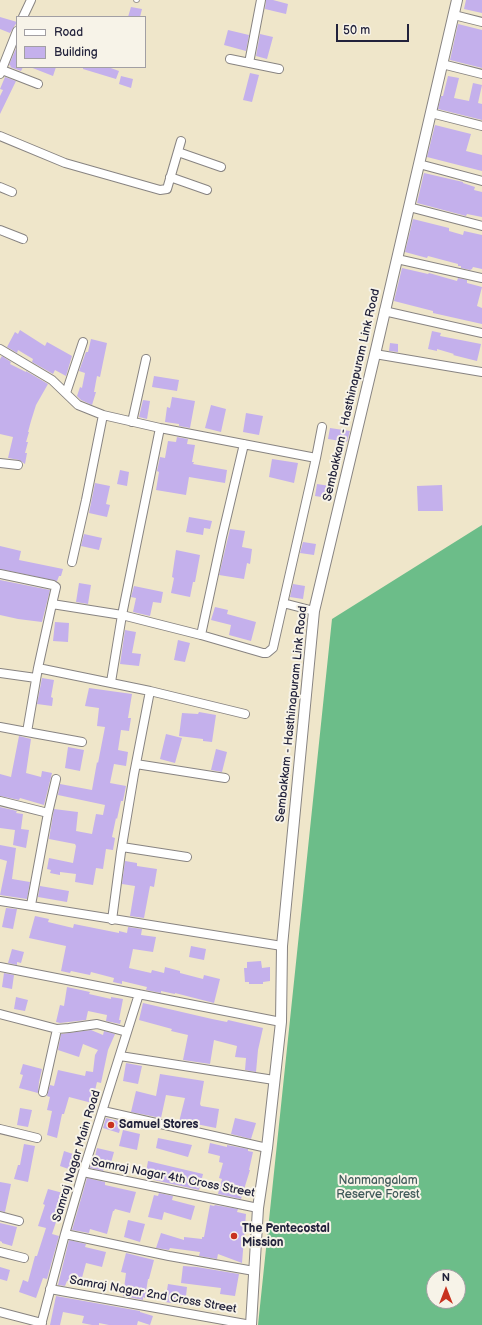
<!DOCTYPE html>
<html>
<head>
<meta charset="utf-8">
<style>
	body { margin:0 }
	#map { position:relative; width:482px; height:1325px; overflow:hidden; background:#efe6ca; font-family:"Balsamiq Sans",sans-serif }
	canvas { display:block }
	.legend { position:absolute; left:16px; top:16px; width:130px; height:52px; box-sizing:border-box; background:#f7f3e8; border:1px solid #a29fa3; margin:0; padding:5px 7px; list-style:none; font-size:12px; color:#22223b }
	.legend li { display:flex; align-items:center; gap:8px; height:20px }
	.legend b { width:20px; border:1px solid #a29fa3 }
	.north { position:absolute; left:426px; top:1269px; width:40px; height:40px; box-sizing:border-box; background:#f7f3e8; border:1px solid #a29fa3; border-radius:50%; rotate:0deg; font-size:11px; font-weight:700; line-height:16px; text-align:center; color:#22223b }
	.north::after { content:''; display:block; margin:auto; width:14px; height:18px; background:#c8321e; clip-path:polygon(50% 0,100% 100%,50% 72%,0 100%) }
	.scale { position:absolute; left:336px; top:24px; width:73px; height:18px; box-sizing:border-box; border:2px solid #22223b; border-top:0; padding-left:5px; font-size:12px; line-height:14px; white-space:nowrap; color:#22223b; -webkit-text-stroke:3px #f7f3e8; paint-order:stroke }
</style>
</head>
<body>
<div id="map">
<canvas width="482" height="1325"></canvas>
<ul class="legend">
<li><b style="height:5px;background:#fff"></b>Road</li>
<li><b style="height:11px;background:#c4b0ec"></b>Building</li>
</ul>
<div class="north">N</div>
<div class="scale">50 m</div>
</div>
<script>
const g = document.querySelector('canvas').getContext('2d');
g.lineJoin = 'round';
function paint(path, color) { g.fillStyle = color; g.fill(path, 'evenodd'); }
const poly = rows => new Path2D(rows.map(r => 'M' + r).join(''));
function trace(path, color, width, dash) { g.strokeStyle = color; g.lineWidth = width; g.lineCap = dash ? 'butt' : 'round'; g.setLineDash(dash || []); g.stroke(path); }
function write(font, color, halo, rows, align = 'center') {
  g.font = font + ' "Balsamiq Sans",sans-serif'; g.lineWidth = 4; g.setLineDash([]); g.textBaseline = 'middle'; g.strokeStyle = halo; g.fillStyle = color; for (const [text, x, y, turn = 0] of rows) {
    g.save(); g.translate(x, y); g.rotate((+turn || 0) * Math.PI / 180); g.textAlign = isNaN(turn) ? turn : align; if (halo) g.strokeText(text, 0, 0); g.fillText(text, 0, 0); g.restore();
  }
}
const forest = poly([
	[482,525,482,1325,258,1325,332,619],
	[434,1277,458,1277,458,1301,434,1301]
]);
const building = poly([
	[266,0,273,0,288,4,286,14,265,9],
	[466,0,482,0,482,13,464,9],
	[131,7,142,9,140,17,128,17],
	[0,17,17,22,10,33,0,29],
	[458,24,482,30,482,68,450,60],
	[228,30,249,35,246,51,224,45],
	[260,34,273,37,267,59,256,56],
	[17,46,17,67,23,67,21,71,10,67,11,66,9,65],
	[30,67,56,67,53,76],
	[83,67,108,67,119,71,116,79,83,69],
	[250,73,259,75,252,102,243,100],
	[121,76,133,79,131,88,119,84],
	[448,76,459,78,454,98,469,101,473,83,482,85,478,103,482,104,482,120,438,109,441,96,443,96],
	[5,77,16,81,0,114,0,96,3,90,0,89],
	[435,125,471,134,466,151,482,155,482,171,427,157],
	[424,173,463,182,463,183,475,187,474,190,482,192,482,217,467,214,466,216,417,203],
	[413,219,449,228,449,231,463,235,464,231,482,235,482,269,473,267,472,269,470,270,461,268,461,266,458,266,458,264,428,256,427,258,405,252],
	[402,268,428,274,429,273,457,281,458,278,467,280,467,283,482,287,477,306,482,308,482,324,433,313,433,311,394,301],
	[20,330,45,346,47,342,72,356,66,376,55,370,53,374,32,362,33,359,18,350,17,353,7,347,15,332,18,334],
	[432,331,441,333,440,336,481,344,477,361,453,355,454,354,437,349,437,351,428,349],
	[91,339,107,343,100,377,97,376,94,392,96,392,92,405,81,400,77,396,80,387,82,388,85,373,79,371,86,352,88,352],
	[390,343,398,344,398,352,389,351],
	[2,356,11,362,10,364,26,372,26,371,48,384,36,405,31,421,28,432,29,432,26,442,28,442,25,453,27,453,25,464,19,460,8,458,13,437,0,434,0,359],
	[154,376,179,380,177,391,152,387],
	[172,397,195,401,190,428,179,426,179,424,165,422,167,407,170,408],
	[143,400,150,401,147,419,139,417],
	[211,405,226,409,221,432,205,428],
	[246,413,263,416,259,435,243,432],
	[330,428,350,431,347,442,328,439],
	[177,437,188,439,187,444,195,445,192,462,194,462,193,464,227,470,225,483,189,477,186,495,156,490,159,472,157,471,160,457,165,458,168,441,176,442],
	[272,459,298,463,294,483,269,477],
	[120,470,129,472,127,486,117,484],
	[95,483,110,486,106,504,110,505,107,517,89,513],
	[317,484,330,486,328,498,315,496],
	[442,485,443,511,418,511,417,486],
	[189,517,212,521,210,529,204,528,203,535,186,532],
	[230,529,245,531,242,547,252,549,250,564,247,563,244,579,219,575],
	[84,534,102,538,99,550,81,546],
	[303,542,316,544,314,555,300,553],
	[0,546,21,551,19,560,63,569,61,576,59,576,57,581,0,569],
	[176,550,200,555,195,582,193,582,190,597,171,593,174,578,172,577],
	[0,580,50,590,42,622,18,619,0,615],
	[79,583,91,585,88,604,76,602],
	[293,584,305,586,303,599,290,597],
	[134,586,163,592,161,603,153,602,150,616,133,612,136,598,131,597],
	[215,607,228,610,227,614,256,622,251,641,229,635,231,625,211,620],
	[55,622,69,623,68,642,53,641],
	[125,630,136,632,132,653,141,654,139,666,120,664],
	[178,640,190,643,185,662,174,660],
	[42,678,54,680,51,697,53,698,52,706,37,704],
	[89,688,132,694,128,718,131,718,129,731,121,730,118,750,128,752,126,766,114,764,110,783,126,786,123,801,121,801,117,819,116,818,112,837,115,838,113,850,106,849,103,869,96,868,93,885,75,882,76,874,60,872,60,875,50,873,51,870,47,869,49,858,73,863,76,846,75,844,49,839,54,809,78,812,76,831,92,834,96,814,103,815,105,805,58,795,60,784,92,790,97,762,98,763,105,727,97,726,99,708,85,706],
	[199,712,216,715,212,742,203,741,203,739,179,736,182,713,198,714],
	[166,734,182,738,175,763,160,759],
	[19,736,31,739,26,773,41,777,42,771,52,773,44,805,20,798,19,800,0,796,0,774,11,777],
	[68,747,84,750,80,771,65,768],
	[216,749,227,752,222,772,211,770],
	[0,807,17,811,16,813,23,814,21,829,29,830,26,848,13,845,15,830,0,828],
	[0,845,16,848,12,879,30,882,27,899,0,895,7,861,0,859],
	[125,861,137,863,137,866,157,869,154,887,150,886,144,918,130,916,135,886,122,884],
	[40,886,69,891,67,902,38,897],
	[6,908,17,909,13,929,2,927],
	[35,916,49,919,48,922,73,928,74,924,119,933,119,931,127,933,128,927,142,929,141,935,156,937,153,952,133,949,129,968,151,973,152,970,164,973,165,967,180,971,180,973,203,979,204,975,220,979,214,1003,175,993,175,994,161,991,161,993,146,990,147,987,122,981,122,984,113,982,114,978,91,972,90,975,71,971,70,973,61,971,66,946,29,938],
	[191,946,206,949,204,960,189,957],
	[12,949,24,952,21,963,17,962,17,965,8,963],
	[261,961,262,968,270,967,270,981,263,982,263,984,249,984,249,982,245,982,244,968,247,968,247,962],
	[4,973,14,975,12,989,2,987],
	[67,987,90,992,89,994,111,999,111,997,123,999,119,1020,121,1020,120,1024,106,1021,107,1015,88,1011,86,1020,60,1023,56,1022,60,1005,64,1006],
	[16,997,28,1000,25,1011,14,1009],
	[143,1003,212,1019,227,1022,228,1020,263,1028,258,1050,256,1072,245,1070,246,1058,235,1057,237,1046,214,1040,210,1064,183,1060,188,1035,171,1031,172,1029,139,1020],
	[91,1030,103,1035,104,1031,115,1034,108,1050,101,1083,97,1082,92,1103,69,1097,64,1114,62,1114,57,1138,47,1135,52,1111,47,1110,50,1097,47,1096,50,1085,54,1086,58,1070,85,1076,86,1071,93,1072,95,1055,98,1050,83,1044,79,1057,58,1050,61,1034],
	[126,1063,142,1066,138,1084,123,1081],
	[23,1064,42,1069,39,1082,38,1093,19,1088,23,1075,20,1074],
	[160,1074,204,1081,200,1104,201,1106,219,1109,216,1128,196,1124,195,1126,179,1122,185,1098,166,1095,161,1118,131,1112,136,1091,156,1096],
	[20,1108,32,1110,28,1127,17,1125],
	[106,1118,122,1122,119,1133,103,1128],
	[235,1118,256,1123,251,1139,231,1134],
	[123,1130,140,1134,137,1150,119,1146],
	[158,1138,192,1145,188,1157,156,1148],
	[210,1143,227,1147,227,1145,248,1149,248,1151,253,1152,249,1170,250,1170,241,1199,218,1194,222,1179,219,1178,223,1163,219,1162,220,1156,208,1153],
	[24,1144,35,1146,28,1182,14,1179,18,1165,20,1165],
	[97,1148,114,1152,109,1170,104,1169,103,1171,90,1168,92,1160,94,1161],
	[64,1151,82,1157,77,1172,60,1166],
	[148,1161,203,1174,199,1190,145,1178],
	[87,1178,105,1182,105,1185,136,1192,130,1213,115,1209,114,1211,113,1211,107,1234,90,1229,89,1233,72,1230],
	[0,1182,11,1184,5,1212,0,1211],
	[48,1189,63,1193,58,1212,59,1213,52,1234,59,1236,47,1279,43,1278,36,1298,19,1292,23,1280,28,1282,35,1256,37,1256,46,1228,38,1226,45,1205,43,1204],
	[159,1193,173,1196,172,1200,195,1206,191,1220,164,1212,162,1220,148,1217,154,1195,158,1196],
	[210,1205,214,1206,215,1205,238,1209,237,1212,246,1214,242,1263,218,1254,217,1259,199,1256,200,1252,170,1248,169,1250,156,1248,161,1233,184,1240,184,1237,202,1239,202,1237,204,1237],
	[128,1220,145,1224,140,1242,124,1237],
	[0,1223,17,1227,12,1246,2,1243,2,1242,0,1241],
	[69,1240,86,1244,85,1247,106,1252,102,1267,86,1263,80,1285,67,1281,65,1286,58,1285],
	[126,1253,154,1260,149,1279,148,1279,145,1298,143,1297,143,1300,123,1296,126,1273,121,1272],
	[183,1266,197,1267,239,1274,235,1296,220,1294,221,1288,181,1283],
	[0,1267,10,1270,7,1281,0,1279],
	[168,1284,187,1287,185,1305,165,1302],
	[56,1296,140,1311,140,1312,153,1316,150,1325,138,1321,137,1325,109,1325,99,1323,99,1325,92,1325,82,1323,84,1316,63,1312,60,1325,50,1325]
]);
const service = poly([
	[136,0,137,0]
]);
const minor = poly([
	[454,15,482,22],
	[23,17,31,0],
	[230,59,279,69],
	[249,63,261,0],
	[442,64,482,74],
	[2,70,38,84],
	[0,74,17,31],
	[431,113,482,126],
	[0,136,65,163,160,190,167,189,181,141],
	[178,152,221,167],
	[419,164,482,181],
	[170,177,207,190],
	[0,187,12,192],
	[409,207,482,226],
	[0,230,23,239],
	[397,259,482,278],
	[384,311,482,333],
	[0,349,52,380,78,405,103,415,160,428,316,458,273,648,267,653,263,653,201,635,122,615,52,604,56,587,53,585,0,574],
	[375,354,482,372],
	[66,393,83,342],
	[132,422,146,359],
	[316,458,322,427],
	[0,463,18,465],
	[72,562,86,500,103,415],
	[283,603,314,611],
	[52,604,38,668,27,732,82,742],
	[201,635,222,537,244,444],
	[38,668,150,691,245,714],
	[0,673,36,678],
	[111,682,122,615,160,428],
	[0,727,27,732],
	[136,764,225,778],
	[0,801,48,813],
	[122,847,187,857],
	[0,901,282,946],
	[31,905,48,813,56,779],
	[112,920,121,852,134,774,150,691],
	[0,967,281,1022],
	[0,1014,57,1029,69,1028,97,1024,127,1032],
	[120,1056,274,1080],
	[43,1092,57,1029],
	[103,1111,267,1148],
	[0,1129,37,1138],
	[83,1172,258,1208],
	[0,1216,19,1221],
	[65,1234,169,1256,254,1271],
	[0,1252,24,1258],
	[50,1289,251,1325],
	[0,1312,42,1323],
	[41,1325,65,1234,83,1172,139,994]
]);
const tertiary = poly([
	[251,1325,258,1208,267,1148,281,1022,282,946,314,611,375,354,457,0]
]);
const markers = [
	[111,1125,4,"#c8321e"],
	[234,1236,4,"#c8321e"]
];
const streetNames = [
	["Sembakkam - Hasthinapuram Link Road",352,395,-77],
	["Sembakkam - Hasthinapuram Link Road",292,714,-84],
	["Samraj Nagar Main Road",77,1156,-73],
	["Samraj Nagar 4th Cross Street",173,1178,11],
	["Samraj Nagar 2nd Cross Street",153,1295,10]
];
const poiNames = [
	["Samuel Stores",119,1125],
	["The Pentecostal",242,1229],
	["Mission",242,1243]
];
const parkNames = [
	["Nanmangalam",378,1181],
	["Reserve Forest",378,1195]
];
paint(forest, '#6cbd89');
paint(building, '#c4b0ec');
trace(service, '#888482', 5.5);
trace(minor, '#888482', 10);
trace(tertiary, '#888482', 12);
trace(service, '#fff', 4);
trace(minor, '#fff', 8);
trace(tertiary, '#fff', 10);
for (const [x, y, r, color] of markers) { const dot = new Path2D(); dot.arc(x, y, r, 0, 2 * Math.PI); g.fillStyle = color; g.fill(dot); trace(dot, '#f7f3e8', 1.5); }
write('12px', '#22223b', '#f7f3e8', streetNames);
write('bold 12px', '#22223b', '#f7f3e8', poiNames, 'left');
write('12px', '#405a5a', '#f7f3e8', parkNames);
</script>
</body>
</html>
